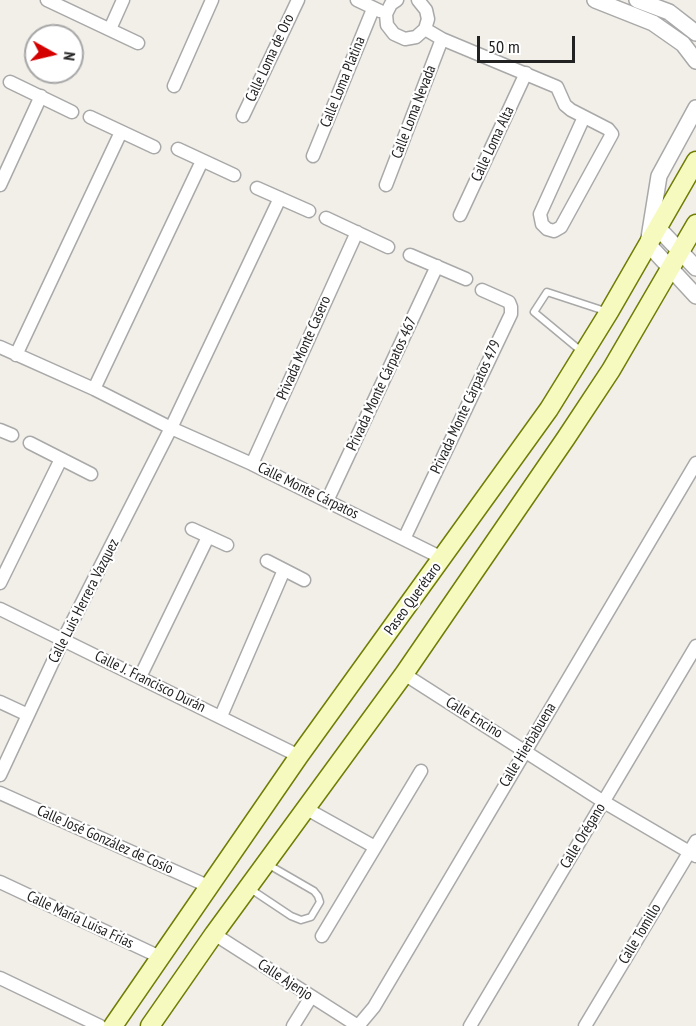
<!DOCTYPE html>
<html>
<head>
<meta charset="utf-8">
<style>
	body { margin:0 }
	#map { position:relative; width:696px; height:1026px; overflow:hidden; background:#f2efe9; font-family:"PT Sans Narrow",sans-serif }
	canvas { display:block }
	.north { position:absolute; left:24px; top:24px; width:60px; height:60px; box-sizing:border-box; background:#fff; border:2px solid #a7a7a7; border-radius:50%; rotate:98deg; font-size:16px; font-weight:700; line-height:24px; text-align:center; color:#222 }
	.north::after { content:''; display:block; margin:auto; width:21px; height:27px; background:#d40000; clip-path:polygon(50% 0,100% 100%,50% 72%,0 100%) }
	.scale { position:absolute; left:477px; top:36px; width:98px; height:27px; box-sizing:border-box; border:3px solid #222; border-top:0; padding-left:8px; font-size:18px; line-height:21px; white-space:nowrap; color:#222; -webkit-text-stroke:4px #fff; paint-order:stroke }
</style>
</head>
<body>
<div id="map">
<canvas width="696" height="1026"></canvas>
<div class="north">N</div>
<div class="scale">50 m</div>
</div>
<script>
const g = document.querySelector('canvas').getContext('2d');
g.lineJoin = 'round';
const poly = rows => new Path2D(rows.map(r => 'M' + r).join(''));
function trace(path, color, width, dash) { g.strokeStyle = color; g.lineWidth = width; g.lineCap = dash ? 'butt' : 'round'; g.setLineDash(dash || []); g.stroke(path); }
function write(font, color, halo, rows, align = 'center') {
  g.font = font + ' "PT Sans Narrow",sans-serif'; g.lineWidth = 4.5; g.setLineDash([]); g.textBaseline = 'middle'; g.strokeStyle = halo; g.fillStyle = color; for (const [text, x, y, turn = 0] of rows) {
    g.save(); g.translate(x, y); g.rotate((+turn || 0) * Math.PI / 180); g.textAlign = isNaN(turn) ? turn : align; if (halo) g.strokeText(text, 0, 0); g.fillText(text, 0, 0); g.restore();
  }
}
const service = poly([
	[581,351,534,312,547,292,608,312],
	[249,888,291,916,301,920,311,917,320,902,318,896,314,891,269,865]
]);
const minor = poly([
	[47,0,138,43],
	[357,0,380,11],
	[397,0,391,4,386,14,387,25,394,34,405,39,416,37,425,29,428,19,426,10,418,0],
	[110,29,123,0],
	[425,29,442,39,557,87,565,105,571,110,608,129,612,134,561,227,554,231,547,229,542,224,540,214,584,117],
	[10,82,72,112],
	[174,86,212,0],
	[243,116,298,0],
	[90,117,154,147],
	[178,149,234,175],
	[313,156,373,9],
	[0,185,41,96],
	[386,185,442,39],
	[257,188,309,211],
	[460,215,526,73],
	[326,218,388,247],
	[410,255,466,279],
	[0,347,94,389,171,428,252,464,442,558],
	[16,355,121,132],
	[94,389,202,161],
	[0,430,12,435],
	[30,443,91,474],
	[252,464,357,232],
	[327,501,437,266],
	[192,529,227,545],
	[404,539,511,314,511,307,509,302,482,290],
	[267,561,304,580],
	[0,583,61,459],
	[0,609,299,756],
	[404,674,604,802,696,856],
	[140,677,208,537],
	[0,702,28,715],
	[221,716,284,570],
	[0,775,63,640,171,428,280,198],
	[0,793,210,887],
	[305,808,375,847],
	[0,882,160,957],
	[214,934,358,1026],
	[322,936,421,771],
	[0,978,100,1026],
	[293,1026,311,997],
	[358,1026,374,1007,696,463],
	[470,1026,696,646],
	[585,1026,696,841]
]);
const tertiary = poly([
	[595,0,653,23,683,44,696,61],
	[637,0,669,12,696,33],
	[696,108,659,176,648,244,696,296],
	[658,228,696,268]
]);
const secondary = poly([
	[113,1026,299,756,549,409,609,312,696,161],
	[150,1026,214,934,404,674,566,438,611,370,696,224]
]);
const streetNames = [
	["Calle Loma de Oro",270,58,-65],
	["Calle Loma Platina",343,82,-68],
	["Calle Loma Nevada",414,112,-69],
	["Calle Loma Alta",493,144,-65],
	["Privada Monte Casero",304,348,-66],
	["Privada Monte Cárpatos 467",382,384,-65],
	["Privada Monte Cárpatos 479",466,407,-65],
	["Calle Monte Cárpatos",308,491,26],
	["Paseo Querétaro",413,599,-54],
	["Calle Luis Herrera Vazquez",84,601,-63],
	["Calle J. Francisco Durán",150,682,26],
	["Calle Encino",474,718,32],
	["Calle Hierbabuena",528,745,-59],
	["Calle Orégano",583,836,-59],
	["Calle José González de Cosío",105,840,24],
	["Calle María Luisa Frías",80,920,25],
	["Calle Tomillo",640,934,-59],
	["Calle Ajenjo",285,980,33]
];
trace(service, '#a9a9a9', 9);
trace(minor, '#a9a9a9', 15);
trace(tertiary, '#a9a9a9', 18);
trace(secondary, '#707d05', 21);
trace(service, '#fff', 6);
trace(minor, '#fff', 12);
trace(tertiary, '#fff', 15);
trace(secondary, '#f7fabf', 18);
write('15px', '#222', '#fff', streetNames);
</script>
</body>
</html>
